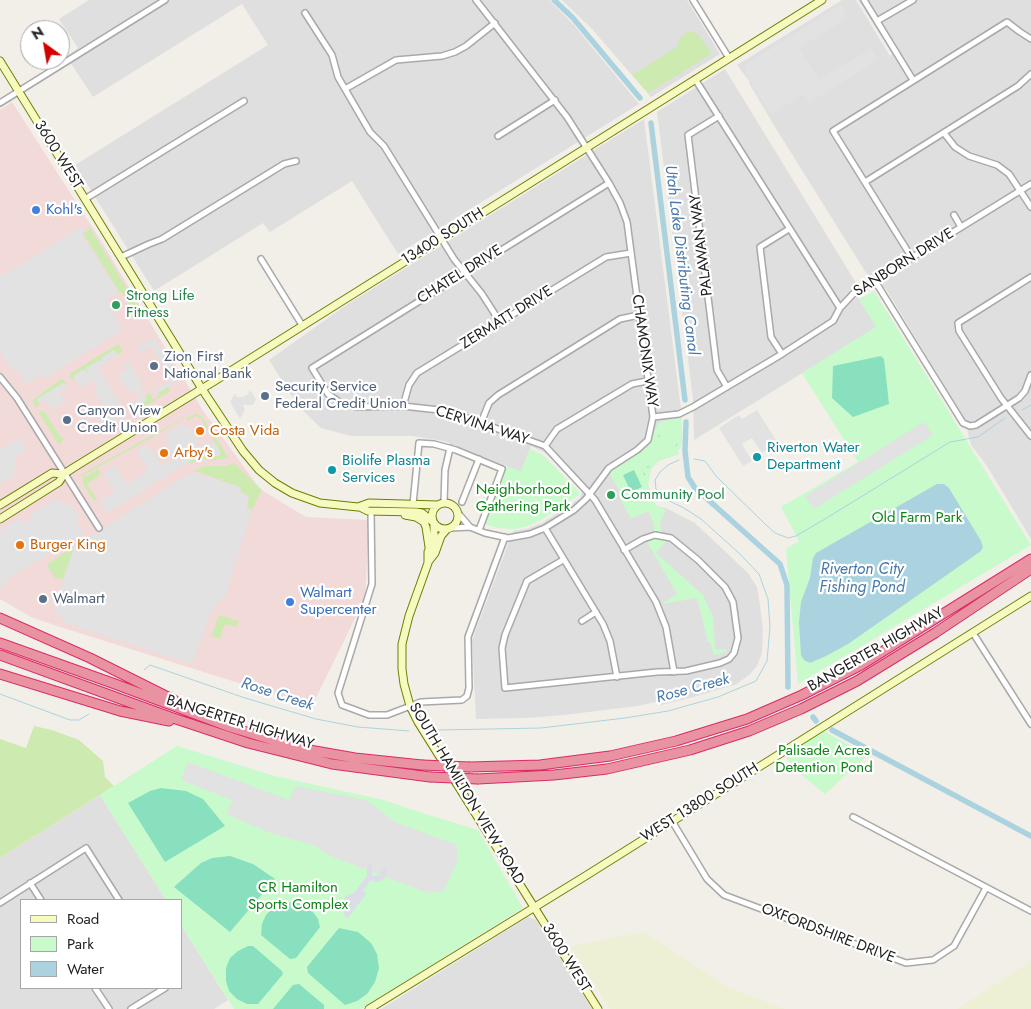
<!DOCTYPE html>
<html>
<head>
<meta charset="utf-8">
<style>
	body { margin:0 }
	#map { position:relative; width:1031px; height:1009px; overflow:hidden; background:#f2efe9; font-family:Jost,sans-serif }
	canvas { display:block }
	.legend { position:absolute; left:20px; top:899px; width:162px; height:90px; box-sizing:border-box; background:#fff; border:1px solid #a7a7a7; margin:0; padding:6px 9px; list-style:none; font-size:15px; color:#222 }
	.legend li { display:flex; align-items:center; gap:10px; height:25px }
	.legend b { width:25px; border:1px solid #a7a7a7 }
	.north { position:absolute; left:20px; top:20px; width:50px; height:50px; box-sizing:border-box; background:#fff; border:1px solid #a7a7a7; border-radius:50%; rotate:328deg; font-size:14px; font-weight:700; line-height:20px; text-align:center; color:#222 }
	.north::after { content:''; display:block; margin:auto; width:18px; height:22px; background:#d40000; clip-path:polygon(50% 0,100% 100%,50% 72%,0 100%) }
</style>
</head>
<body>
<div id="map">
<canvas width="1031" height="1009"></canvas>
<ul class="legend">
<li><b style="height:6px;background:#f7fabf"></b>Road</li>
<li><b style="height:14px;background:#c8facc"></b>Park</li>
<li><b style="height:14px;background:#aad3df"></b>Water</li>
</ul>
<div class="north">N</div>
</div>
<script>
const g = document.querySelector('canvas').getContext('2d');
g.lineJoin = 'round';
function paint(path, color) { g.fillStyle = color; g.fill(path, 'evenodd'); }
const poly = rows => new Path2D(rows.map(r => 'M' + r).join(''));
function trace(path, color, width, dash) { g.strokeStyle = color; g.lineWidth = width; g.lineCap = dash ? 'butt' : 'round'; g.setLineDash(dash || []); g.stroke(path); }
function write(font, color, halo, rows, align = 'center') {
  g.font = font + ' Jost,sans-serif'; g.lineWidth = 4.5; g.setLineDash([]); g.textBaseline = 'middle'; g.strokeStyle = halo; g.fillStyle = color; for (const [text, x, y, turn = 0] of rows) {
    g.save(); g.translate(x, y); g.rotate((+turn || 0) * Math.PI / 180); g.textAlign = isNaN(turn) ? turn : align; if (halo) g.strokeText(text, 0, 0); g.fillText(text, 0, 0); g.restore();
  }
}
const residential = poly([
	[89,0,549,0,574,25,639,104,398,254,352,181,270,232,263,223,154,291,75,165,268,45,242,4,93,97,66,56,78,48,59,19],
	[562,0,687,0,720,54,651,97,592,29],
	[842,0,856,0,890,56,892,54,858,0,1031,0,1031,539,987,466,971,445,965,420,886,289,868,276,775,127,749,83,750,82,737,65],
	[725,69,856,283,851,287,877,327,694,440,693,399,657,112],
	[644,119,682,417,682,442,680,448,677,451,679,454,658,461,651,469,648,484,653,501,657,506,668,509,695,523,748,573,757,587,759,599,763,629,762,653,757,666,750,674,737,684,690,698,661,705,659,701,638,706,564,715,526,718,476,719,472,640,513,531,526,529,542,523,580,498,582,491,547,454,531,446,521,472,444,441,412,436,351,436,321,428,299,407,269,360,345,306],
	[100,795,166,900,21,900,21,988,181,988,181,925,228,1000,214,1009,0,1009,0,858],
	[528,917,536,920,592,1009,381,1009]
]);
const commercial = poly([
	[12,102,103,244,202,409,260,489,306,517,369,520,365,598,312,706,57,626,31,617,0,599,0,110]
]);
const farmland = poly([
	[644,932,728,987,785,1009,610,1009,570,946],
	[1031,961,1031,1009,957,1009,968,1002]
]);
const grass = poly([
	[690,31,699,35,712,54,648,93,632,75,677,47,680,37],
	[90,228,142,313,138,316,136,317,122,292,120,293,82,232,86,232],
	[118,344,122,349,122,352,118,355,114,350,102,359,103,363,86,368,88,372,87,373,84,369,73,376,75,380,72,380,70,376,71,373],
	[61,379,63,379,67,385,66,386,64,383,37,400,40,405,36,408,33,402,34,399],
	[168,387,170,391,140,410,137,406,146,400,144,397,150,393,153,400,159,396,158,393],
	[42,411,45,412,59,435,64,439,59,445,39,413],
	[196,411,151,438,80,477,82,474],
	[197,413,203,418,228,457,227,458,217,460,203,459,188,464,186,459,187,458,190,461,197,457,219,456,220,452,201,418,195,416,187,421,186,419],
	[234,463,262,490,252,510,247,507,249,496,241,492,240,487,221,481,226,478,221,480,194,471,204,466,226,466],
	[99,469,100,472,99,476,87,484,97,499,94,501,84,486,83,480,84,477],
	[70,549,73,551,63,579,55,578,48,567,48,564],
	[219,615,239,621,236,627,225,624,220,639,211,636],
	[34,726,52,730,79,740,103,761,105,777,114,786,0,858,0,739,26,748]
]);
const park = poly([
	[874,291,1031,545,798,684,786,549,799,541,781,507,858,462,802,373,876,327,859,299],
	[682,417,682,442,680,448,677,451,679,454,658,461,651,469,648,484,653,501,657,506,666,510,660,523,662,539,667,540,656,553,703,595,713,617,715,649,726,650,726,652,714,655,710,642,708,642,697,598,662,604,677,594,647,542,654,539,654,524,648,511,631,519,620,498,623,496,609,473,643,451,649,444,657,425,660,422],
	[530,449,543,455,579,492,579,495,541,520,528,526,515,529,498,528,485,524,505,466,521,471],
	[823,731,868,755,825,794,793,768,785,755],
	[177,746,275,776,384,800,419,812,478,830,523,908,361,1009,234,1009,181,925,181,900,166,900,100,795]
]);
const pitch = poly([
	[881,356,884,359,889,404,853,417,832,398,833,366],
	[634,470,642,487,631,492,623,475],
	[161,788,186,791,203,799,225,826,165,862,128,803,150,791],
	[230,856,253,864,275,879,230,932,174,887,201,863,212,858],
	[292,902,303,904,313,912,318,919,320,927,296,958,290,959,261,935,262,924,266,915,273,908,282,903],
	[339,928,358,932,371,943,377,954,379,968,375,982,367,994,357,1001,345,1005,308,973,307,967],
	[248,946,253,946,282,971,283,974,258,1004,247,1004,237,999,229,991,226,981,226,968,230,958,238,951],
	[299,984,324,1005,324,1009,273,1009,293,985]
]);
const parking = poly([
	[842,4,847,18,799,48,819,79,871,49,878,60,809,103,804,94,771,115,744,71,747,69,745,65],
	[81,227,84,232,82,235,118,292,106,301,123,329,45,379,43,375,27,384,16,369,12,370,0,352,0,277],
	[154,338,180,379,156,394,154,390,171,379,151,346,140,353,137,348],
	[114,350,118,355,98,368,119,403,115,406,122,416,104,427,99,419,110,412,111,409,108,407,105,408,94,391,98,389,91,377,89,379,91,383,84,387,79,386,73,376,84,369,87,372,88,372,86,368,100,360,103,363,101,358],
	[128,361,143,385,139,388,147,400,133,409,130,405,140,398,134,389,129,392,119,375,127,370,123,364],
	[63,383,67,388,59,393,65,402,52,410,46,400,40,404,37,399],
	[250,390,256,399,253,405,243,405,245,410,240,419,230,402,235,393,237,397,243,397,248,394],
	[757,410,778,443,762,453,752,438,742,444,752,461,743,466,719,428,739,415,742,419],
	[924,422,933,435,814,509,805,496],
	[182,424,185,428,189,426,199,442,196,445,197,446,204,446,206,444,204,441,210,441,210,445,215,443,220,451,219,456,201,456,199,452,196,452,193,454,195,458,109,512,107,510,105,512,100,501,115,492,103,473,114,465,126,484,137,478,148,470,137,451,145,446,147,450,151,448,163,466,175,458,165,441,168,439,165,434],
	[19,438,27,450,14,458,16,462,16,467,13,471,15,475,0,484,0,450],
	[192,472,240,487,241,492,248,496,247,509,252,510,225,597,211,612,192,664,64,622,62,617,58,615,55,611,55,607,73,552,71,549],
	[57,498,60,501,63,501,66,506,70,504,80,518,76,521,83,533,10,578,3,584,5,587,0,590,0,530,1,530,4,533,6,532,3,528,21,518,24,524,32,519,30,515],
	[188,762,289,800,296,786,366,800,395,822,457,845,458,859,444,891,428,893,333,857,313,845,270,833,227,814,232,800,181,780]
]);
const plaza = poly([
	[371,863,373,867,371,872,373,876,380,875,382,870,386,868,387,875,381,881,376,882,371,880,363,891,366,894,347,919,341,909,343,901,346,896,354,893,367,876,367,868]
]);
const water = poly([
	[937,484,944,484,949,488,981,541,983,547,981,551,848,644,826,656,810,663,804,660,801,655,799,622,801,602,810,578,813,558,816,553]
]);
const stream = poly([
	[1022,410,1031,405],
	[659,437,659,435],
	[676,446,677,444],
	[694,459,705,461,716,476,765,524,775,533,788,538,796,536,825,519,950,442,978,437,1005,418],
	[647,467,649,467],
	[644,473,645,475],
	[655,499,656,501],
	[144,670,150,665,245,698,316,719,358,727,409,731],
	[0,694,70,720,79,720,89,714],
	[438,730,541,728,625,718,668,711,718,697,756,681,767,661,770,627,768,599,759,574,740,554,701,519,684,508,661,497,656,489,655,480,660,472,668,465,679,460]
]);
const canal = poly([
	[554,0,573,18,640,98],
	[651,123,685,400],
	[686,422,685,451,688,477,695,488,780,564,787,585,788,687],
	[813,717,816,721],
	[832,730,1031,836]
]);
const street = poly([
	[693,0,729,58],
	[864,0,913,80],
	[305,13,332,55,338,77,370,132,384,146,454,259,482,294,500,322],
	[877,21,913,0],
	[695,79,840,308],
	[345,89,396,60,442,56,455,52,466,46,495,23],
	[0,103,165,0],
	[719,116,688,135,717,370,727,387],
	[944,133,955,147,969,156,997,165,1009,174,1031,207],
	[498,136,555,100],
	[865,182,1018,86,1031,74],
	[609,183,312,368,328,394,341,403,356,407,403,406,448,411,545,446,595,500,656,602,666,627,674,672],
	[85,199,244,101],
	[954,215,961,227],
	[121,257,149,244,162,239,284,164,296,161],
	[912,258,833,131,1007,22,1020,32,1031,39],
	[261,259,302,325],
	[1031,277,958,323,959,331,1001,398,1031,436],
	[875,281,963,423,970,426,976,425,1019,398,1025,391,1031,375],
	[782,354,771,337,760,247,789,229],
	[0,377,17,398,99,528],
	[403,406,409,385,417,373,606,257,631,253],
	[653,417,679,414,693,407,782,354,833,321,840,308,853,294,1031,184],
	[481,423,489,403,498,395,620,319,639,315],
	[545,446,557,429,632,384,647,381],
	[462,502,479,459],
	[444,503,445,470,450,448],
	[413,504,419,443,434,444,456,450,502,469,479,530],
	[371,511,372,584,338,693,342,705,369,715,387,715,421,702,462,700,467,696,469,688,468,637,505,537],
	[458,513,470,527],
	[451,528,470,527,485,533,508,538,530,534,545,528,574,510,586,499,609,468,637,450,648,440,653,417,627,222,620,203,609,183,567,117,476,0],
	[545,528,603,624,610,641,617,677],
	[563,560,527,581,505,635,502,648,505,688,657,672,686,671,720,663,729,659,734,653,738,638,733,602,725,587,698,560,671,538,655,535,643,539,624,550],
	[582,621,596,612],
	[973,633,1031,724],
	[853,817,1031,911],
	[672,821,707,879,724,895,906,963,933,960,954,946,986,888],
	[30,883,41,900],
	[0,903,86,848,119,900],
	[95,988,109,1009],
	[131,1009,165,988]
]);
const secondary = poly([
	[0,61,202,389,243,451,259,470,275,483,292,493,320,503,358,507,369,503,438,505],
	'432 516a13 13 0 1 1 26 0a13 13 0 1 1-26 0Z',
	[0,505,52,473,64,474],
	[360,507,368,511,416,512,422,513,433,522],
	[405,515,416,517,424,522,426,527,429,547],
	[0,519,59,482,64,474,73,468,213,382,822,0],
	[434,524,434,535,428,552,428,563,409,616,402,644,402,669,404,684,410,706,418,722,598,1009],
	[428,562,435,553,441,536,447,529],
	[369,1009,587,875,1031,596]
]);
const highway = poly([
	[0,618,90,658,174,700],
	[0,643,115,684,230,727,276,741,315,751,355,758,422,765],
	[0,655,170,717,248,743,332,764,430,777],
	[0,674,120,711,169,721],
	[470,767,540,765,610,756,676,741,747,719,802,695,861,665,1031,559],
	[478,779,554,775,607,769,690,750,749,731,801,709,857,681,935,633,1031,569]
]);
const highwayBridge = poly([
	[422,765,470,767],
	[430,777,478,779]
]);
const markers = [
	[36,210,5,"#3f7fe0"],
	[116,305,5,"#2e9e5b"],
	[154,366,5,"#5c6f8a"],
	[265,396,5,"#5c6f8a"],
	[67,420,5,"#5c6f8a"],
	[200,431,5,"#e8710a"],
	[164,453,5,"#e8710a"],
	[757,457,5,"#0f9aa8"],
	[332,470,5,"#0f9aa8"],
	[611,495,5,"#2e9e5b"],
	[20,545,5,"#e8710a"],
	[43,599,5,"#5c6f8a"],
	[290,602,5,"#3f7fe0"]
];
const streetNames = [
	["3600 WEST",58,155,58],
	["13400 SOUTH",443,237,-32],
	["PALAWAN WAY",702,245,-97],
	["SANBORN DRIVE",904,263,-32],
	["CHATEL DRIVE",460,275,-32],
	["ZERMATT DRIVE",507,318,-32],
	["CHAMONIX WAY",644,351,82],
	["CERVINA WAY",482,426,18],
	["BANGERTER HIGHWAY",876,650,-30],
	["BANGERTER HIGHWAY",240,723,17],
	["SOUTH HAMILTON VIEW ROAD",466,794,59],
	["WEST 13800 SOUTH",700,803,-32],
	["OXFORDSHIRE DRIVE",828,934,21],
	["3600 WEST",566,958,58]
];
const shopNames = [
	["Kohl's",46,210],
	["Walmart",300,593],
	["Supercenter",300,610]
];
const leisureNames = [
	["Strong Life",126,296],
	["Fitness",126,313],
	["Community Pool",621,495]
];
const serviceNames = [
	["Zion First",164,357],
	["National Bank",164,374],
	["Security Service",275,387],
	["Federal Credit Union",275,404],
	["Canyon View",77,411],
	["Credit Union",77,428],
	["Walmart",53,599]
];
const foodNames = [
	["Costa Vida",210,431],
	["Arby's",174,453],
	["Burger King",30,545]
];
const cultureNames = [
	["Riverton Water",767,448],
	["Department",767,465],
	["Biolife Plasma",342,461],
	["Services",342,478]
];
const parkNames = [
	["Neighborhood",523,490],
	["Gathering Park",523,507],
	["Old Farm Park",917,518],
	["Palisade Acres",824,751],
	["Detention Pond",824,768],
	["CR Hamilton",298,888],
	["Sports Complex",298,905]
];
const waterNames = [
	["Utah Lake Distributing Canal",681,260,83],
	["Riverton City",862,570],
	["Fishing Pond",862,588],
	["Rose Creek",693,689,-15],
	["Rose Creek",277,695,18]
];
paint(residential, '#e0dfdf');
paint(commercial, '#f2dad9');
paint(farmland, '#eef0d5');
paint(grass, '#cdebb0');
paint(park, '#c8facc');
paint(pitch, '#88e0be');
paint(parking, '#e2e2e2');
paint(plaza, '#dddde8');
paint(water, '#aad3df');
trace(stream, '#aad3df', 1);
trace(canal, '#aad3df', 5.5);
trace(street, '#a9a9a9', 8);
trace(secondary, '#707d05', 9);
trace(highway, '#dc2a67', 11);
trace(street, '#fff', 5);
trace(secondary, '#f7fabf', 7);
trace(highway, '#e892a2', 9);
trace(highwayBridge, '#dc2a67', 11, []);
trace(highwayBridge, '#e892a2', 9);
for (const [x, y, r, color] of markers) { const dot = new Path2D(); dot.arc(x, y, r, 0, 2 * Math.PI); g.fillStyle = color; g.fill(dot); trace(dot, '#fff', 2); }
write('15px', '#222', '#fff', streetNames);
write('15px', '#366cbe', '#fff', shopNames, 'left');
write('15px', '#27864d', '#fff', leisureNames, 'left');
write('15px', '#4e5e75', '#fff', serviceNames, 'left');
write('15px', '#c56008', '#fff', foodNames, 'left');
write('15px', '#0d838f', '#fff', cultureNames, 'left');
write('15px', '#0c8416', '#fff', parkNames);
write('italic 16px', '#4a7aab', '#fff', waterNames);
</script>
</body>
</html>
